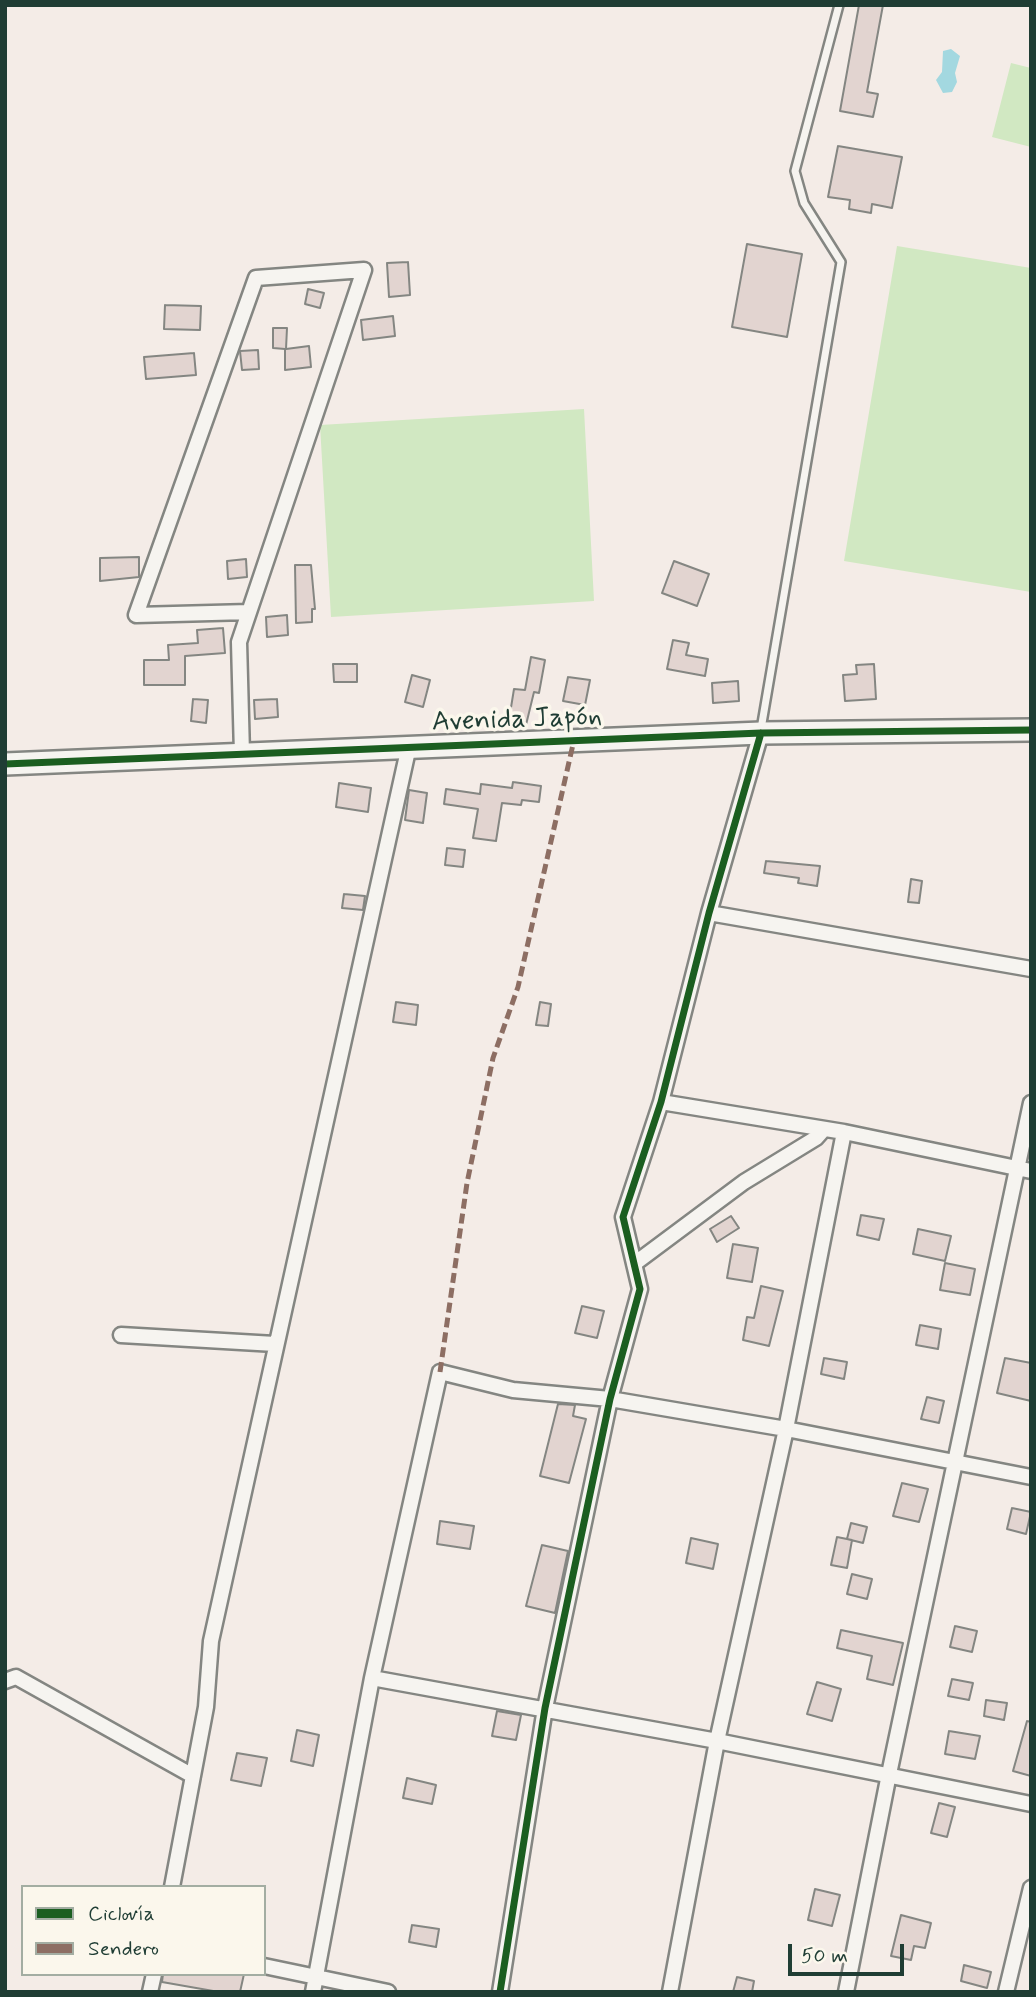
<!DOCTYPE html>
<html>
<head>
<meta charset="utf-8">
<style>
	body { margin:0 }
	#map { position:relative; width:1036px; height:1997px; overflow:hidden; background:#f4ece7; font-family:Mynerve,sans-serif }
	canvas { display:block }
	.frame { position:absolute; inset:0; border:7px solid #1f3d34; pointer-events:none }
	.legend { position:absolute; left:21px; top:1885px; width:245px; height:91px; box-sizing:border-box; background:#fbf7ec; border:2px solid #a3ada2; margin:0; padding:9px 12px; list-style:none; font-size:21px; color:#1f3d34 }
	.legend li { display:flex; align-items:center; gap:14px; height:35px }
	.legend b { width:35px; border:2px solid #a3ada2 }
	.scale { position:absolute; left:788px; top:1944px; width:116px; height:32px; box-sizing:border-box; border:4px solid #1f3d34; border-top:0; padding-left:9px; font-size:21px; line-height:24px; white-space:nowrap; color:#1f3d34; -webkit-text-stroke:5px #fbf7ec; paint-order:stroke }
</style>
</head>
<body>
<div id="map">
<canvas width="1036" height="1997"></canvas>
<div class="frame"></div>
<ul class="legend">
<li><b style="height:9px;background:#1b5e20"></b>Ciclovía</li>
<li><b style="height:9px;background:#8d6e63"></b>Sendero</li>
</ul>
<div class="scale">50 m</div>
</div>
<script>
const g = document.querySelector('canvas').getContext('2d');
g.lineJoin = 'round';
function paint(path, color) { g.fillStyle = color; g.fill(path, 'evenodd'); }
const poly = rows => new Path2D(rows.map(r => 'M' + r).join(''));
function trace(path, color, width, dash) { g.strokeStyle = color; g.lineWidth = width; g.lineCap = dash ? 'butt' : 'round'; g.setLineDash(dash || []); g.stroke(path); }
function write(font, color, halo, rows, align = 'center') {
  g.font = font + ' Mynerve,sans-serif'; g.lineWidth = 7; g.setLineDash([]); g.textBaseline = 'middle'; g.strokeStyle = halo; g.fillStyle = color; for (const [text, x, y, turn = 0] of rows) {
    g.save(); g.translate(x, y); g.rotate((+turn || 0) * Math.PI / 180); g.textAlign = isNaN(turn) ? turn : align; if (halo) g.strokeText(text, 0, 0); g.fillText(text, 0, 0); g.restore();
  }
}
const green = poly([
	[1011,63,1031,68,1031,147,992,137],
	[897,246,1031,268,1031,592,844,561],
	[584,409,594,601,331,617,320,425]
]);
const water = poly([
	[951,49,960,56,955,73,957,82,952,92,943,93,936,80,942,72,943,51]
]);
const building = poly([
	[859,5,883,5,867,92,878,94,873,117,840,111,859,5],
	[838,146,902,157,892,208,872,204,871,213,849,209,850,200,828,197,838,146],
	[747,244,802,254,787,337,732,327,747,244],
	[408,262,410,295,389,297,387,263,408,262],
	[308,289,324,293,320,308,305,304,308,289],
	[165,305,201,306,200,330,164,329,165,305],
	[393,316,395,336,363,340,361,320,393,316],
	[273,328,287,328,286,349,309,346,311,367,285,370,285,349,273,348,273,328],
	[258,350,259,369,242,370,240,351,258,350],
	[194,353,196,375,146,379,144,357,194,353],
	[139,557,139,577,100,581,100,558,139,557],
	[246,559,247,577,228,579,227,561,246,559],
	[674,561,709,574,697,606,662,593,674,561],
	[295,565,311,565,315,609,312,609,312,622,296,623,295,565],
	[287,615,288,635,267,637,266,617,287,615],
	[223,628,225,653,185,656,185,685,144,685,144,660,169,660,168,645,198,643,197,630,223,628],
	[673,640,689,643,686,655,708,659,705,676,667,669,673,640],
	[531,657,545,660,539,693,534,692,525,729,508,726,514,689,525,690,531,657],
	[333,664,357,664,357,682,334,682,333,664],
	[874,664,876,699,845,701,843,675,857,674,856,665,874,664],
	[412,675,430,680,423,707,405,702,412,675],
	[568,677,590,680,585,705,563,701,568,677],
	[738,681,739,701,713,703,712,683,738,681],
	[193,699,208,700,206,723,191,721,193,699],
	[277,699,278,717,255,719,254,700,277,699],
	[513,782,541,786,539,802,522,800,521,805,502,803,496,841,473,838,478,809,444,804,446,789,480,794,481,784,512,788,513,782],
	[339,783,371,788,368,812,336,807,339,783],
	[409,790,427,793,423,823,405,820,409,790],
	[447,848,465,850,463,867,445,865,447,848],
	[766,861,820,866,817,886,798,883,799,878,764,873,766,861],
	[911,879,922,881,919,903,908,902,911,879],
	[344,894,365,896,363,910,342,908,344,894],
	[396,1002,418,1005,416,1025,393,1022,396,1002],
	[540,1002,551,1004,548,1026,536,1025,540,1002],
	[861,1215,884,1219,879,1240,857,1235,861,1215],
	[731,1216,739,1228,717,1242,710,1229,731,1216],
	[918,1229,951,1236,945,1261,913,1254,918,1229],
	[733,1244,758,1248,752,1282,727,1278,733,1244],
	[945,1263,975,1269,970,1295,940,1290,945,1263],
	[761,1286,783,1291,769,1346,743,1340,747,1317,754,1318,761,1286],
	[582,1306,604,1311,597,1338,575,1333,582,1306],
	[920,1325,941,1329,938,1349,916,1345,920,1325],
	[824,1358,847,1362,844,1379,821,1374,824,1358],
	[1005,1358,1031,1363,1031,1401,997,1393,1005,1358],
	[927,1397,944,1401,939,1423,921,1419,927,1397],
	[558,1404,575,1405,573,1416,586,1419,569,1483,540,1476,558,1404],
	[902,1483,928,1489,919,1522,893,1516,902,1483],
	[1012,1508,1031,1512,1026,1534,1007,1529,1012,1508],
	[440,1521,474,1526,470,1549,437,1544,440,1521],
	[851,1523,867,1527,863,1543,847,1539,851,1523],
	[837,1537,852,1540,847,1568,831,1565,837,1537],
	[691,1538,718,1544,713,1569,686,1563,691,1538],
	[542,1545,568,1551,555,1613,526,1606,542,1545],
	[852,1574,872,1579,867,1599,847,1594,852,1574],
	[955,1626,977,1631,972,1652,950,1647,955,1626],
	[841,1630,903,1643,893,1685,867,1679,872,1656,837,1648,841,1630],
	[952,1679,973,1683,969,1700,948,1696,952,1679],
	[817,1682,841,1689,832,1721,807,1714,817,1682],
	[986,1700,1007,1703,1004,1720,984,1716,986,1700],
	[497,1711,521,1715,516,1740,492,1736,497,1711],
	[1027,1721,1031,1722,1031,1776,1013,1771,1027,1721],
	[297,1730,319,1735,313,1766,291,1761,297,1730],
	[949,1731,980,1736,975,1759,945,1754,949,1731],
	[237,1753,267,1758,261,1786,231,1780,237,1753],
	[407,1778,436,1785,432,1804,403,1798,407,1778],
	[939,1803,955,1807,947,1837,931,1833,939,1803],
	[815,1889,840,1895,832,1926,808,1920,815,1889],
	[901,1915,931,1923,925,1948,914,1946,911,1960,891,1956,901,1915],
	[412,1925,439,1929,436,1947,409,1942,412,1925],
	[964,1965,991,1972,987,1988,961,1981,964,1965],
	[163,1974,244,1974,240,1992,219,1992,162,1982,163,1974],
	[737,1977,754,1981,752,1992,733,1992,737,1977]
]);
const lane = poly([
	[761,729,841,262,804,203,795,171,839,5]
]);
const street = poly([
	[242,754,239,642,364,270,256,278,136,615,249,612],
	[709,913,1031,969],
	[661,1102,844,1132,1031,1171],
	[634,1264,744,1182,816,1138,824,1129],
	[121,1335,275,1344],
	[372,1678,717,1741,1031,1804],
	[5,1681,16,1677,193,1776],
	[172,1887,206,1707,211,1641,409,746],
	[264,1966,388,1992],
	[150,1992,154,1974],
	[313,1992,372,1678,440,1372,513,1390,610,1399,786,1429,1031,1477],
	[500,1992,545,1708,610,1399,640,1289,623,1217,661,1102,709,913,761,733],
	[670,1992,717,1741,786,1429,844,1132],
	[846,1992,889,1774,1031,1103],
	[1006,1992,1031,1888]
]);
const secondary = poly([
	[5,764,761,733,1031,730]
]);
const quiet = poly([
	[440,1372,467,1183,493,1058,518,987,574,740]
]);
const cycleway = poly([
	[5,764,761,733,1031,730],
	[500,1992,545,1708,610,1399,640,1289,623,1217,661,1102,709,913,761,733]
]);
const streetNames = [
	["Avenida Japón",517,721,-2]
];
paint(green, '#d1e8c2');
paint(water, '#a3d8e0');
paint(building, '#e2d4d0');
trace(building, '#848682', 2);
trace(lane, '#848682', 12);
trace(street, '#848682', 19);
trace(secondary, '#848682', 26);
trace(lane, '#f6f4f0', 7);
trace(street, '#f6f4f0', 14);
trace(secondary, '#f6f4f0', 21);
trace(quiet, '#8d6e63', 5, [10, 5]);
trace(cycleway, '#1b5e20', 7);
write('28px', '#1f3d34', '#fbf7ec', streetNames);
</script>
</body>
</html>
